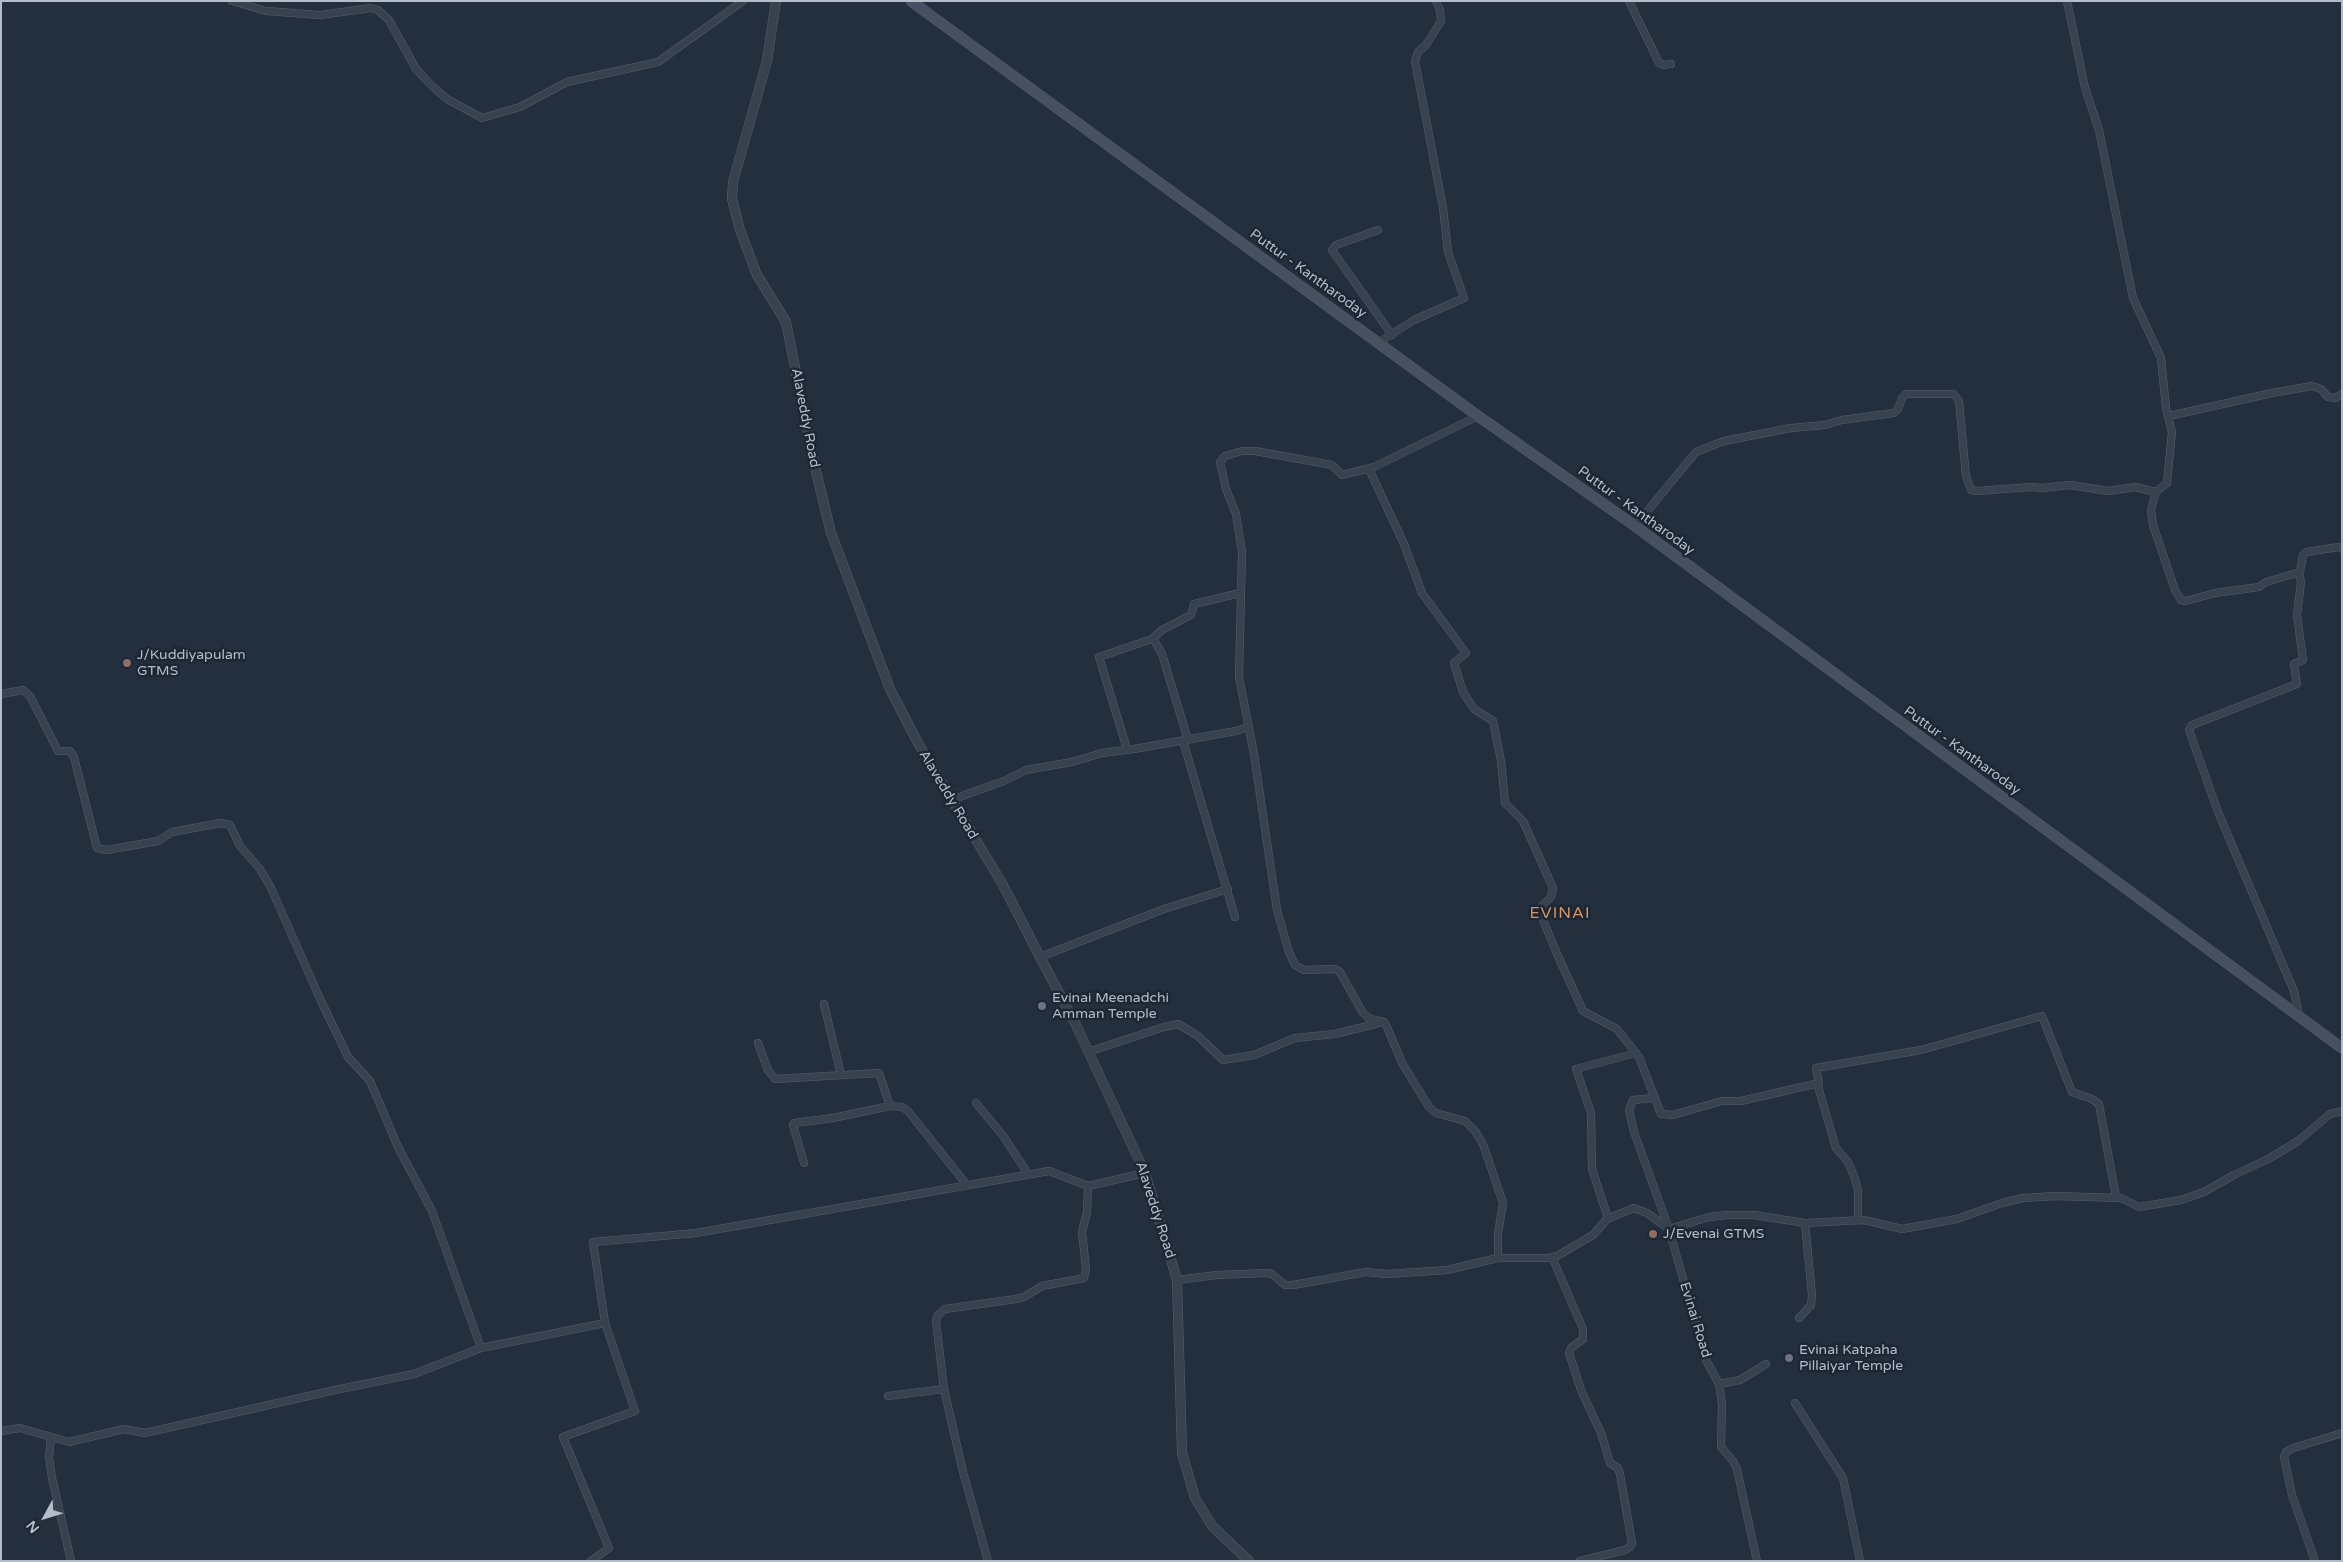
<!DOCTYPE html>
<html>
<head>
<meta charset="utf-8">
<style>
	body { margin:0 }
	#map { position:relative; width:2343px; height:1562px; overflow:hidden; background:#242f3e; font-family:"Varela Round",sans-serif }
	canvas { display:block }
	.frame { position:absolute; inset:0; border:2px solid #b4bcc9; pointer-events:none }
	.north { position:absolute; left:20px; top:1492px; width:50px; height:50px; -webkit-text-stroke:4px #1d2633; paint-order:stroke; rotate:231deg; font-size:14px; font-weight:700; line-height:20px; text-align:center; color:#b4bcc9 }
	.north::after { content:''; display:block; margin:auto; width:18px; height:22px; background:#b4bcc9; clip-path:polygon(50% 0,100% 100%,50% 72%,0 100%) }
</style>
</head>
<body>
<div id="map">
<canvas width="2343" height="1562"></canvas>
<div class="frame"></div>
<div class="north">N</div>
</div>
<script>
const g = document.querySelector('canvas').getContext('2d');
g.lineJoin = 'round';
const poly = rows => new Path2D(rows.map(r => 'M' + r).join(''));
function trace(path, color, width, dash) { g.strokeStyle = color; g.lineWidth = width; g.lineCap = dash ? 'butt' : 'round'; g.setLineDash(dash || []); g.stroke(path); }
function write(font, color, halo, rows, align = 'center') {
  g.font = font + ' "Varela Round",sans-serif'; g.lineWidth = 5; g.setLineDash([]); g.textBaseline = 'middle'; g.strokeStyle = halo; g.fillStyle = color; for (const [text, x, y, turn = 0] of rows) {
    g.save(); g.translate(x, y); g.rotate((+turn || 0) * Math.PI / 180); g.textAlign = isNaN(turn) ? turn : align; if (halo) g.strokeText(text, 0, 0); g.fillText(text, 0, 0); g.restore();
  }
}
const minor = poly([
	[232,1,266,11,320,15,371,8,378,10,389,20,416,69,431,85,447,99,482,118,520,107,567,82,658,62,743,1],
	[1629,1,1659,63,1664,65,1671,64],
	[1378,230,1336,245,1332,250,1392,335],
	[1378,343,1414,320,1464,298,1448,252,1443,208,1415,61,1418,52,1426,45,1441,21,1440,10,1436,1],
	[1478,416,1374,467,1342,475,1332,465,1255,451,1242,451,1225,456,1220,462,1226,489,1236,514,1242,552,1239,677,1254,754,1277,910,1289,952,1295,965,1304,970,1335,969,1340,972,1363,1013,1370,1019,1384,1022,1387,1027,1402,1063,1429,1107,1436,1113,1465,1121,1475,1131,1483,1144,1503,1203,1498,1234,1498,1258],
	[2169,416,2272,393,2312,386,2321,389,2328,397,2335,398,2342,394],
	[1369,469,1404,544,1422,593,1466,653,1454,663,1463,692,1474,709,1493,721,1501,761,1505,803,1523,821,1553,888,1551,897,1540,908,1542,918,1558,956,1583,1011,1617,1029,1639,1057,1661,1114,1673,1115,1722,1101,1741,1101,1819,1083,1816,1068,1921,1050,2042,1016,2072,1092,2092,1099,2099,1104,2116,1197],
	[2156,492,2151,510,2153,525,2175,590,2181,600,2186,601,2215,593,2259,587,2266,582,2300,572,2303,555,2306,552,2339,547,2342,549],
	[1635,526,1696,452,1724,441,1791,428,1825,425,1842,420,1894,413,1898,409,1902,398,1906,394,1954,394,1959,401,1966,476,1971,490,1977,491,2031,487,2042,488,2070,485,2108,491,2135,487,2156,492,2167,483,2172,432,2166,408,2161,358,2133,298,2099,130,2085,88,2067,1],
	[1154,640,1162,654,1188,740],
	[1,694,23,690,30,696,58,751,70,751,74,757,97,848,107,850,158,841,172,832,221,823,230,825,240,846,260,869,271,888,321,1001,348,1057,370,1081,398,1147,432,1211,481,1348],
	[1183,741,1235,917],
	[1127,749,1099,657,1152,639,1162,630,1191,615,1194,604,1240,593],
	[951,800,1004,781,1026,770,1072,762,1102,753,1134,749,1236,731,1248,727],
	[1040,957,1164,909,1228,889],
	[824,1004,841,1075],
	[2299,1016,2294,991,2218,812,2189,730,2192,725,2297,684,2294,664,2303,660,2297,615,2301,582,2299,572],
	[758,1043,768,1070,775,1079,879,1073,890,1106],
	[1088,1052,1164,1027,1178,1024,1198,1036,1223,1060,1254,1055,1295,1038,1335,1034,1383,1022],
	[1817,1083,1836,1148,1848,1162,1854,1176,1858,1190,1858,1220],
	[1654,1098,1633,1100,1629,1110,1634,1132,1669,1229,1706,1360,1719,1384,1722,1404,1721,1447,1733,1461,1737,1469,1757,1561],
	[976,1103,1004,1137,1028,1174],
	[804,1163,793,1125,794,1123,833,1118,890,1106,902,1107,908,1111,966,1184],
	[1608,1218,1592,1169,1591,1113,1576,1069,1636,1053],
	[1552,1257,1583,1329,1583,1339,1571,1348,1569,1353,1581,1390,1601,1433,1610,1463,1618,1468,1620,1474,1632,1543,1630,1547,1625,1550,1580,1561],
	[1177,1280,1217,1275,1267,1273,1272,1274,1285,1285,1293,1285,1366,1272,1387,1274,1447,1270,1498,1258,1548,1258,1557,1256,1593,1235,1607,1219,1634,1208,1647,1213,1669,1229,1709,1217,1728,1215,1754,1215,1805,1223,1864,1220,1902,1229,1957,1219,2002,1203,2023,1198,2055,1196,2121,1198,2139,1207,2181,1200,2204,1192,2234,1175,2270,1158,2298,1141,2330,1114,2342,1111],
	[1799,1318,1811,1305,1812,1295,1805,1223],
	[1719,1384,1740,1380,1766,1364],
	[888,1396,944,1389],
	[1795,1403,1843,1478,1860,1561],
	[1,1431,20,1428,69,1442,124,1429,145,1433,335,1390,414,1374,481,1348,605,1323,593,1242,696,1233,1049,1171,1088,1186,1145,1173],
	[51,1437,49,1457,52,1478,71,1561],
	[591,1561,609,1548,563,1437,635,1411,605,1323],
	[988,1561,963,1472,944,1389,936,1321,938,1315,945,1309,1016,1299,1024,1297,1042,1286,1084,1278,1086,1269,1082,1232,1087,1212,1088,1186],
	[2315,1561,2292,1495,2284,1457,2286,1452,2293,1448,2342,1433]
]);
const tertiary = poly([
	[776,1,767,61,733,182,732,199,740,230,757,275,786,322,814,463,831,533,890,689,919,745,1003,885,1040,957,1076,1025,1145,1173,1177,1280,1182,1453,1195,1498,1212,1526,1249,1561]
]);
const secondary = poly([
	[911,1,1478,416,1635,526,2342,1048]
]);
const markers = [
	[127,663,5,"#8d6e63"],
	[1042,1006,5,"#6b7280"],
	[1653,1234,5,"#8d6e63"],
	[1789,1358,5,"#6b7280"]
];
const streetNames = [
	["Puttur - Kantharoday",1308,274,36],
	["Alaveddy Road",805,418,79],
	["Puttur - Kantharoday",1636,511,36],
	["Puttur - Kantharoday",1962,751,36],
	["Alaveddy Road",948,795,59],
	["Alaveddy Road",1155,1210,72],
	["Evinai Road",1695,1320,73]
];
const poiNames = [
	["J/Kuddiyapulam",137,655],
	["GTMS",137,671],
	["Evinai Meenadchi",1052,998],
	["Amman Temple",1052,1014],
	["J/Evenai GTMS",1663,1234],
	["Evinai Katpaha",1799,1350],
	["Pillaiyar Temple",1799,1366]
];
const quarterNames = [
	["EVINAI",1560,914]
];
trace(minor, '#565f6c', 8);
trace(tertiary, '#565f6c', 10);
trace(secondary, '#565f6c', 11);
trace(minor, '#38414e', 7);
trace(tertiary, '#38414e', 9);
trace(secondary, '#465061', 10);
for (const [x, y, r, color] of markers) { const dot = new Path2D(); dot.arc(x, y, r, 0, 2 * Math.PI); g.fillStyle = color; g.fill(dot); trace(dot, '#1d2633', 2); }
write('14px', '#b4bcc9', '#1d2633', streetNames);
write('14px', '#b4bcc9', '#1d2633', poiNames, 'left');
g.letterSpacing = '1px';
write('16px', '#d59563', '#1d2633', quarterNames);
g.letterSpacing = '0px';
</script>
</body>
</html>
